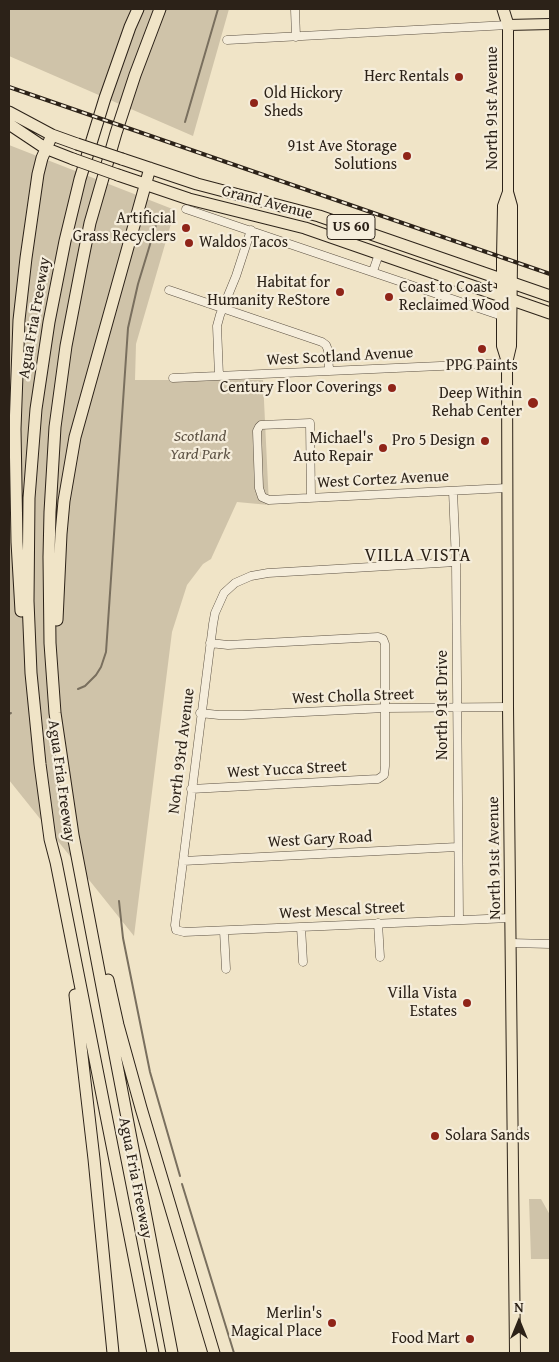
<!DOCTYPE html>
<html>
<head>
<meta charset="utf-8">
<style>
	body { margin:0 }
	#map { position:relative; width:559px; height:1362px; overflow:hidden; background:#f0e4c7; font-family:"Gentium Book Plus",serif }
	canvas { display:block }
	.frame { position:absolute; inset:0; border:10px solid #2c2218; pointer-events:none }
	.north { position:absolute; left:494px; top:1297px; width:50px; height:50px; -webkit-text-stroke:4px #f5eddb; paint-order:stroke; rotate:0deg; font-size:14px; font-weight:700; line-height:20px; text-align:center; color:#2c2218 }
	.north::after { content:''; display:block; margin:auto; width:18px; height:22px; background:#2c2218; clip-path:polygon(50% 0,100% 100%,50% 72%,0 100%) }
</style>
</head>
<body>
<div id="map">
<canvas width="559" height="1362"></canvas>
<div class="frame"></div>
<div class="north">N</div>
</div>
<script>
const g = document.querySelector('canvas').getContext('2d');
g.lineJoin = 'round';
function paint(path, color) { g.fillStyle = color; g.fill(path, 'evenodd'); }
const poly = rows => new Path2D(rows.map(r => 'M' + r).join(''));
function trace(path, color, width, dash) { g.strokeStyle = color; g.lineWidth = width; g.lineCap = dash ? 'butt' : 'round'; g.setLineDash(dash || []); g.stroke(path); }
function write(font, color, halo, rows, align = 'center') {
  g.font = font + ' "Gentium Book Plus",serif'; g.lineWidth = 4.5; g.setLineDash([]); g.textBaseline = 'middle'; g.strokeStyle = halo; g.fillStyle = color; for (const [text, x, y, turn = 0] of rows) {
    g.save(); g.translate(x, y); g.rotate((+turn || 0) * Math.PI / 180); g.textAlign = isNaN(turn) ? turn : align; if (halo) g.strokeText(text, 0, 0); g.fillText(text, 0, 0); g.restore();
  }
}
const green = poly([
	[9,9,229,9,193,136,9,56],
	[9,145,175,210,136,344,135,380,263,380,269,505,237,502,211,559,203,564,187,585,172,632,134,936,9,780],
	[529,1199,541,1199,550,1215,550,1259,531,1259]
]);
const stream = poly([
	[185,122,218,9],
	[78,689,85,686,96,675,101,667,106,652,128,328,138,284,159,215],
	[9,714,11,713],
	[119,901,123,938,150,1072,180,1176],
	[182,1184,234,1353]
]);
const minor = poly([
	[295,9,296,37],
	[227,40,508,25],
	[186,209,502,316],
	[373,271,379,254],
	[169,290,322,342,326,345,328,350,329,371],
	[219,376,217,326,220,315,236,276,251,230],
	[173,378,507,363],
	[453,491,456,562,459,919],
	[311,498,310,423,261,425,259,427,257,431,259,488,262,497,269,500,507,488],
	[456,562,268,573,251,576,235,583,224,593,215,613,213,624,175,925,176,930,184,932,510,918],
	[200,713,219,715,243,715,385,708,508,707],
	[191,789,378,779,384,775,385,766,385,644,383,639,378,637,228,645,210,643],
	[183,861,457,847],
	[378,923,380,957],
	[301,927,303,962],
	[224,931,226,969],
	[511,943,550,944]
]);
const major = poly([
	[507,362,502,346,502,258,503,206,508,192],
	[515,1353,508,707,507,363,511,346,512,261,512,206,508,192,508,25,550,24]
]);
const highway = poly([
	[138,9,130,27,105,98,80,179,65,241,49,322,36,409,29,498,28,601,31,673,40,764,50,839,56,862,153,1353],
	[160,9,135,75,116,133,90,223,81,268,66,346,55,427,50,512,49,557,50,643,55,713,73,835,172,1353],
	[503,9,508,25],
	[9,112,52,135,77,144],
	[9,124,45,148,73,159],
	[122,159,197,184,319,216,550,296],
	[118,175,189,199,305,228,550,313],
	[21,611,17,542,15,429,19,320,26,258,38,174,42,158,52,135],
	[57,620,61,534,64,501,75,437,150,168],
	[108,980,118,1025,141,1108,214,1353],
	[75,995,94,1159,113,1353]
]);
const rail = poly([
	[9,87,550,274]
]);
const highwayBridge = poly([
	[77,144,122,159],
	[73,159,118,175]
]);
const markers = [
	[459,77,5,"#8f2418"],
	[254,103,5,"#8f2418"],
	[407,156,5,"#8f2418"],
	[186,228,5,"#8f2418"],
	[189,243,5,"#8f2418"],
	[340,292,5,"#8f2418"],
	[389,297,5,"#8f2418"],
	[482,349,5,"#8f2418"],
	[392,388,5,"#8f2418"],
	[533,403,6,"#8f2418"],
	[485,441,5,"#8f2418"],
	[383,448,5,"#8f2418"],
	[467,1003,5,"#8f2418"],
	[435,1136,5,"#8f2418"],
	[332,1323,5,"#8f2418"],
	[470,1339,5,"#8f2418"]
];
const shields = [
	[351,227,48]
];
const shieldNames = [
	["US 60",351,227]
];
const poiNames = [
	["Herc Rentals",449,77],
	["Old Hickory",264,94,"left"],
	["Sheds",264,112,"left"],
	["91st Ave Storage",397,147],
	["Solutions",397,165],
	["Artificial",176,219],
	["Grass Recyclers",176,237],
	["Waldos Tacos",199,243,"left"],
	["Habitat for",330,283],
	["Humanity ReStore",330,301],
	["Coast to Coast",399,288,"left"],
	["Reclaimed Wood",399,306,"left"],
	["PPG Paints",482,366,"center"],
	["Century Floor Coverings",382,388],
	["Deep Within",522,394],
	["Rehab Center",522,412],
	["Michael's",373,439],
	["Auto Repair",373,457],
	["Pro 5 Design",475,441],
	["Villa Vista",457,994],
	["Estates",457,1012],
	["Solara Sands",445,1136,"left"],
	["Merlin's",322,1314],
	["Magical Place",322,1332],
	["Food Mart",460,1339]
];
const streetNames = [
	["North 91st Avenue",493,108,-90],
	["Grand Avenue",267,203,15],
	["Agua Fria Freeway",35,318,-80],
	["West Scotland Avenue",340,357,-3],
	["West Cortez Avenue",383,480,-3],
	["West Cholla Street",353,697,-2],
	["North 91st Drive",443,705,-90],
	["North 93rd Avenue",182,751,-83],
	["West Yucca Street",287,770,-3],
	["Agua Fria Freeway",61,781,82],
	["West Gary Road",320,840,-3],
	["North 91st Avenue",495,858,-91],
	["West Mescal Street",342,911,-3],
	["Agua Fria Freeway",135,1178,79]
];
const parkNames = [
	["Scotland",200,437],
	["Yard Park",200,455]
];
const neighbourhoodNames = [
	["VILLA VISTA",418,556]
];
paint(green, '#cfc3a9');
trace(stream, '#796f5e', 2);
trace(minor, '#5d5244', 9);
trace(major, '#2c2218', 12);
trace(highway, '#2c2218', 13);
trace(minor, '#f5eddb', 8);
trace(major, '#f0e4c7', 10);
trace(highway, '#f0e4c7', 11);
trace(rail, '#2c2218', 4);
trace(rail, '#f5eddb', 2, [5.5]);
trace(highwayBridge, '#2c2218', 13, []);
trace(highwayBridge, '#f0e4c7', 11);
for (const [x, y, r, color] of markers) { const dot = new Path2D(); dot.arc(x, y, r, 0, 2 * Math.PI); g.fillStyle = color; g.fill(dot); trace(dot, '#f5eddb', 2); }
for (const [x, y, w] of shields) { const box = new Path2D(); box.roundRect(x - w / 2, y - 12.5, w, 25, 4); g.fillStyle = '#f5eddb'; g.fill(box); trace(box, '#2c2218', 1); }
write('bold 15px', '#2c2218', null, shieldNames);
write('16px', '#2c2218', '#f5eddb', poiNames, 'right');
write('16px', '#2c2218', '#f5eddb', streetNames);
write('italic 16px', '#5d5244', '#f5eddb', parkNames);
g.letterSpacing = '1px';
write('18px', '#2c2218', '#f5eddb', neighbourhoodNames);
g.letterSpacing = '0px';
</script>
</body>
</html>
